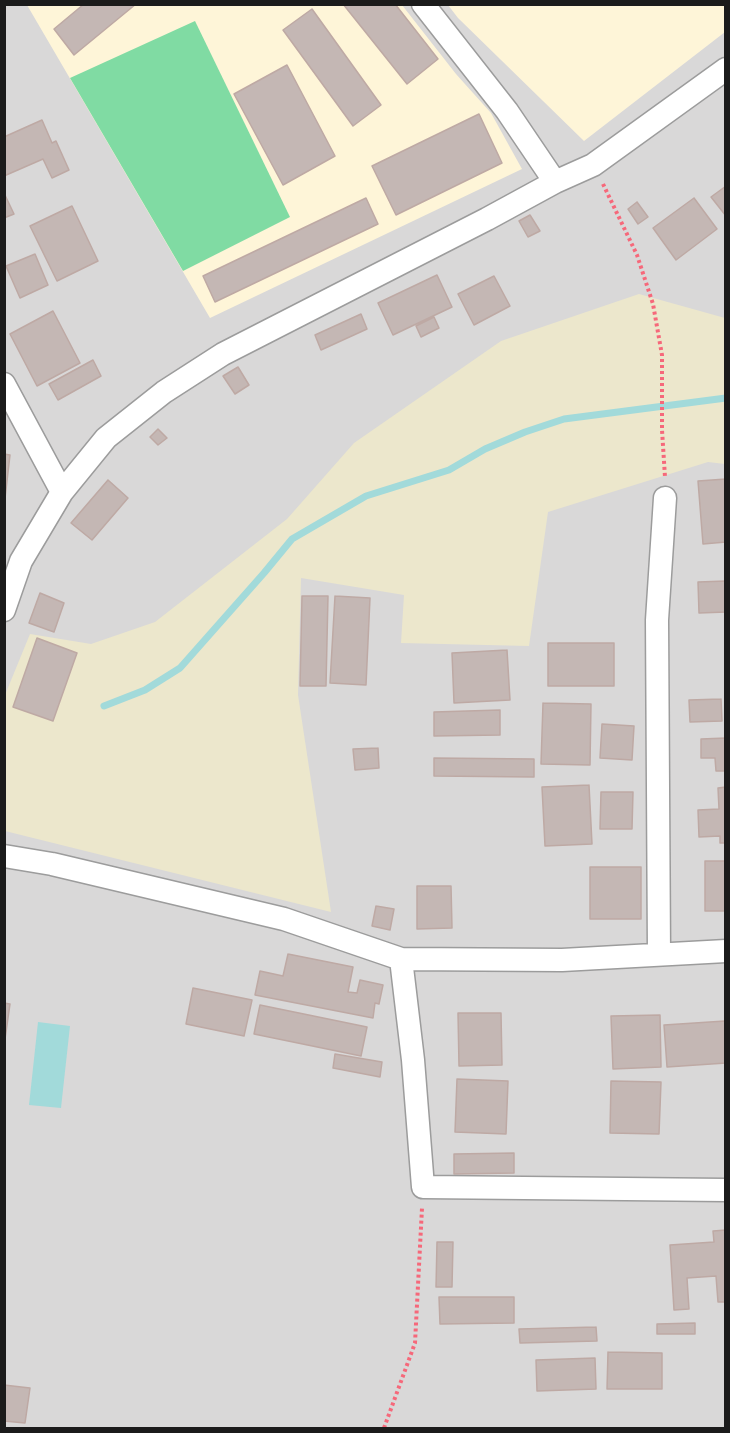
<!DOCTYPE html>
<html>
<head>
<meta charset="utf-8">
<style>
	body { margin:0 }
	#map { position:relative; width:730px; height:1433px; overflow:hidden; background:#ede6e1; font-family:"DM Sans",sans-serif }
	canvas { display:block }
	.frame { position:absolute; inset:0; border:6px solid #1b1b1b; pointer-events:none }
</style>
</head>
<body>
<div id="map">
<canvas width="730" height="1433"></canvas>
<div class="frame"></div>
</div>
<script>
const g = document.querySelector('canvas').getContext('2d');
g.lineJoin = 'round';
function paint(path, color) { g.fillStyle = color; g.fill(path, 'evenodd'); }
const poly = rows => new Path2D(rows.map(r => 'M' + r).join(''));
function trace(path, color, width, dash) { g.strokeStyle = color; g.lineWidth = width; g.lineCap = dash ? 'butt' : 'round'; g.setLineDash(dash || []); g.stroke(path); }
const residential = poly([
	[5,5,725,5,725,1428,5,1428]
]);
const education = poly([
	[27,5,402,5,456,74,491,113,522,169,210,318],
	[448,5,725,5,725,32,584,141,458,18]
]);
const farmland = poly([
	[639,294,725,318,725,464,708,462,548,512,529,646,401,643,404,595,301,578,298,695,331,912,5,831,5,695,30,634,91,644,155,622,287,519,354,443,501,341]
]);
const pitch = poly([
	[195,21,290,217,183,271,70,78]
]);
const water = poly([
	[38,1022,70,1026,61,1108,29,1105]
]);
const stream = poly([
	[104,706,145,690,180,668,264,573,292,539,366,496,449,470,485,449,525,432,564,419,726,398]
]);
const building = poly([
	[84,4,136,4,74,55,54,29,84,4],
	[343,4,395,4,438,59,407,84,343,4],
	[312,9,381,105,353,126,283,30,312,9],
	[287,65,335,156,283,185,234,94,287,65],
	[479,114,502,163,396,215,372,166,479,114],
	[42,120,52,143,56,141,69,170,52,178,43,159,4,176,4,137,42,120],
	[726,186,726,216,711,197,726,186],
	[4,193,14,214,4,218,4,193],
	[366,198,378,224,215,302,203,276,366,198],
	[694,198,717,229,676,260,653,228,694,198],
	[637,202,648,217,638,224,628,209,637,202],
	[72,206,98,261,57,281,30,226,72,206],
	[530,215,540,231,528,237,519,221,530,215],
	[35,254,48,285,20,298,6,266,35,254],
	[437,275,452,307,393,335,378,303,437,275],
	[494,276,510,306,474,325,458,294,494,276],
	[53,311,80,363,37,386,10,334,53,311],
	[361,314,367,329,321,350,315,335,361,314],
	[434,317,439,328,421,337,416,326,434,317],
	[93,360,101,376,58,400,49,384,93,360],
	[238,367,249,385,235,394,223,376,238,367],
	[158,429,167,438,158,445,150,437,158,429],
	[4,454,10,455,4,507,4,454],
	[726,479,726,542,703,544,698,481,726,479],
	[108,480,128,498,92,540,71,523,108,480],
	[726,581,726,612,699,613,698,582,726,581],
	[40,593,64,603,54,632,29,623,40,593],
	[302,596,328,596,326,686,300,686,302,596],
	[335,596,370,598,366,685,330,683,335,596],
	[37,638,77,653,53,721,13,707,37,638],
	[548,643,614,643,614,686,548,686,548,643],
	[507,650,510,700,454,703,452,653,507,650],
	[721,699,722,721,690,722,689,700,721,699],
	[543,703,591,704,590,765,541,764,543,703],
	[500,710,500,735,434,736,434,712,500,710],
	[602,724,634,726,632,760,600,758,602,724],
	[726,738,726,771,716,771,715,758,701,758,701,739,726,738],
	[378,748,379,768,355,770,353,749,378,748],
	[434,758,534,759,534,777,434,776,434,758],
	[589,785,592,844,545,846,542,787,589,785],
	[726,787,726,843,720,843,720,836,699,837,698,810,719,809,718,788,726,787],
	[601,792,633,792,632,829,600,829,601,792],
	[705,861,726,861,726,911,705,911,705,861],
	[590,867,641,867,641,919,590,919,590,867],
	[417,886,451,886,452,928,417,929,417,886],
	[376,906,394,909,390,930,372,926,376,906],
	[288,954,353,967,348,992,357,993,360,980,383,985,379,1004,375,1003,373,1018,255,995,260,971,283,976,288,954],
	[193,988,252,1000,244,1036,186,1024,193,988],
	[4,1003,10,1004,5,1039,4,1039,4,1003],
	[260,1005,367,1027,361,1056,254,1034,260,1005],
	[458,1013,501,1013,502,1065,459,1066,458,1013],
	[660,1015,661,1067,613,1069,611,1016,660,1015],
	[725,1021,726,1063,667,1067,664,1025,725,1021],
	[335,1054,382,1062,380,1077,333,1068,335,1054],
	[457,1079,508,1081,506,1134,455,1132,457,1079],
	[611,1081,661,1082,659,1134,610,1133,611,1081],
	[514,1153,514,1173,454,1174,454,1154,514,1153],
	[726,1230,726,1302,718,1302,716,1276,687,1278,689,1309,674,1310,670,1245,714,1242,713,1231,726,1230],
	[437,1242,453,1242,452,1287,436,1287,437,1242],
	[439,1297,514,1297,514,1323,440,1324,439,1297],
	[695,1323,695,1334,657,1334,657,1324,695,1323],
	[596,1327,597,1341,520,1343,519,1329,596,1327],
	[608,1352,662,1353,662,1389,607,1389,608,1352],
	[595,1358,596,1389,537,1391,536,1360,595,1358],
	[4,1385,30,1388,25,1423,4,1421,4,1385]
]);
const path = poly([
	[603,184,637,255,653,304,662,355,662,430,665,477],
	[384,1428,415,1343,422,1208]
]);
const minor = poly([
	[423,4,507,111,555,182],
	[4,384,62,492],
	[4,610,21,561,62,492,106,438,164,392,223,354,487,219,555,182,593,165,726,69],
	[4,856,52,864,284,919,401,959,413,1060,423,1187,726,1190],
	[659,954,657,620,665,498],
	[401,959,562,960,726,951]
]);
paint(residential, '#d9d8d8');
paint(education, '#fef5d8');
paint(farmland, '#ece7cc');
paint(pitch, '#80dba3');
paint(water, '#a2dada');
trace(stream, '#a2dada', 7);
paint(building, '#c4b7b4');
trace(building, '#bea9a4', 1.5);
trace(minor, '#9c9c9c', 25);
trace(path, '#f6687a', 4, [3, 3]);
trace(minor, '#fff', 22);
</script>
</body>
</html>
